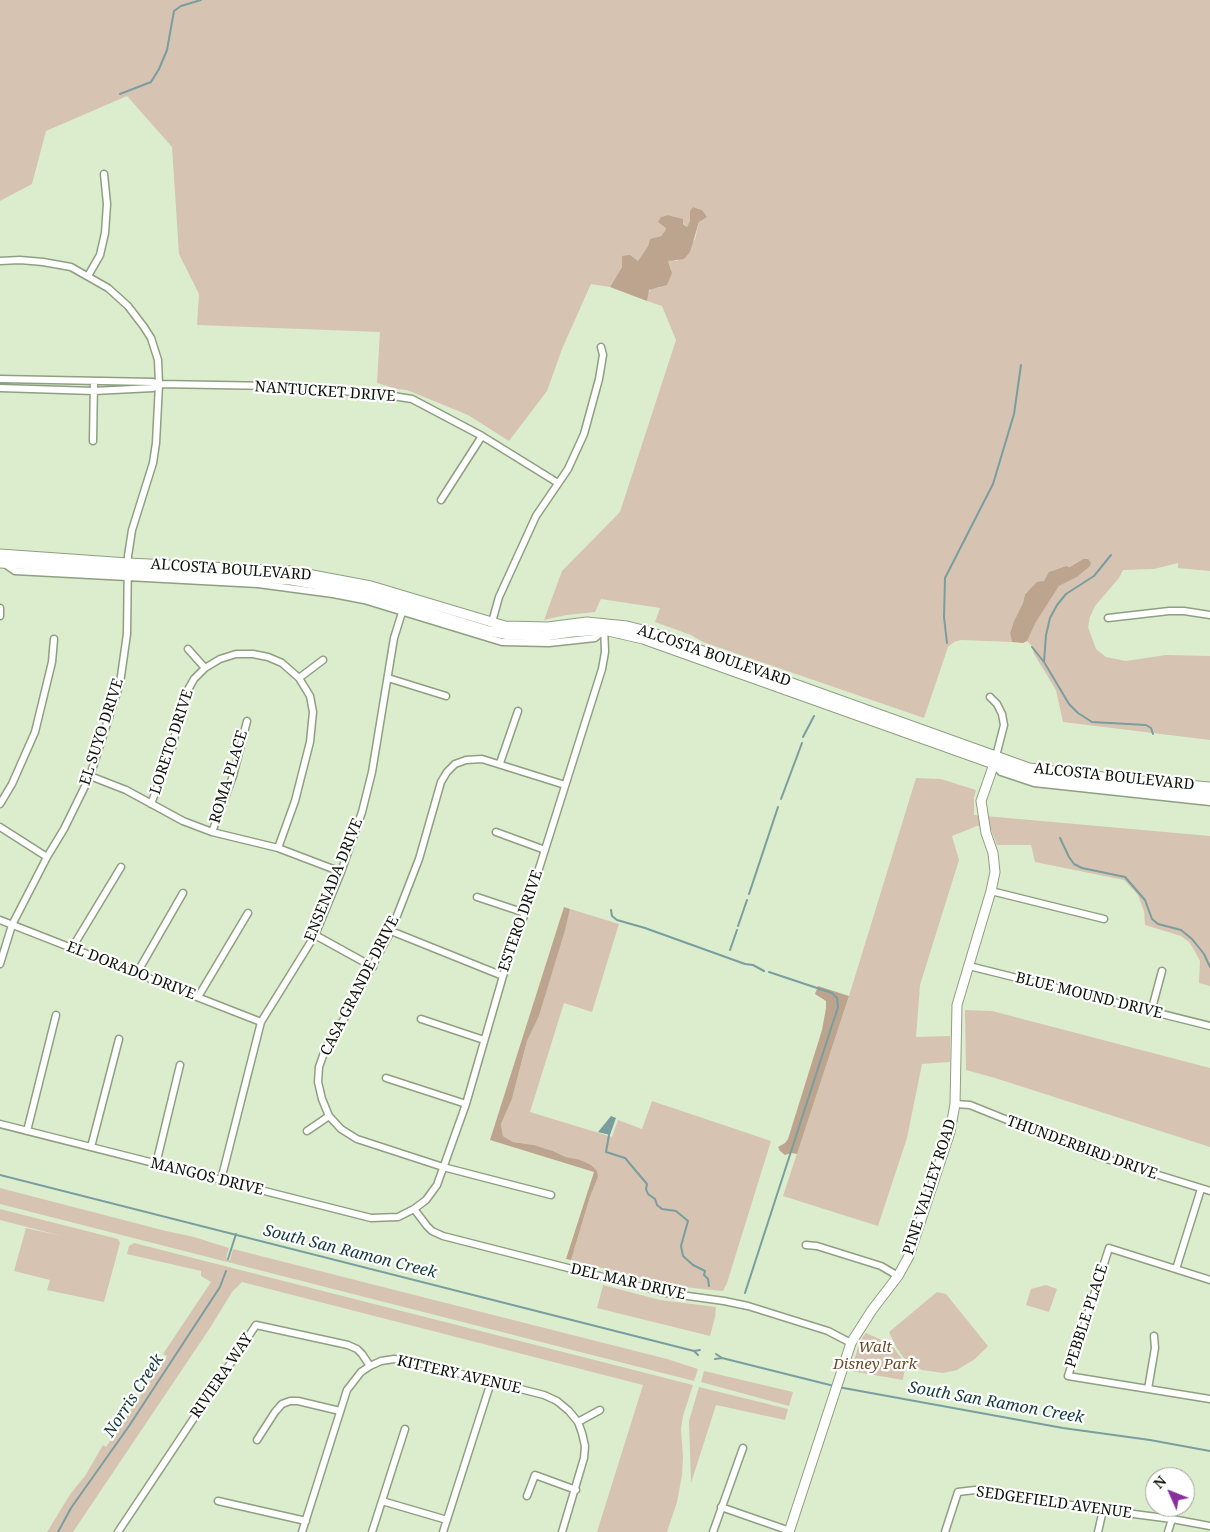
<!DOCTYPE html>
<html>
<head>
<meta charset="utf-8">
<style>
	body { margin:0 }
	#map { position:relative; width:1210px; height:1532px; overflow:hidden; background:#dbedcd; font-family:"Noto Serif",serif }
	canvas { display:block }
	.north { position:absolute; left:1145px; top:1467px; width:50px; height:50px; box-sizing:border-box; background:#fff; border:1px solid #9ea19c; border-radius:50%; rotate:314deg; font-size:14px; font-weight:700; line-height:20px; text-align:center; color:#0d1308 }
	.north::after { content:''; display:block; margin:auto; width:18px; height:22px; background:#882f9c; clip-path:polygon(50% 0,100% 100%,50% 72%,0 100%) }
</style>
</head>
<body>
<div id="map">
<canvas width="1210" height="1532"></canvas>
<div class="north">N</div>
</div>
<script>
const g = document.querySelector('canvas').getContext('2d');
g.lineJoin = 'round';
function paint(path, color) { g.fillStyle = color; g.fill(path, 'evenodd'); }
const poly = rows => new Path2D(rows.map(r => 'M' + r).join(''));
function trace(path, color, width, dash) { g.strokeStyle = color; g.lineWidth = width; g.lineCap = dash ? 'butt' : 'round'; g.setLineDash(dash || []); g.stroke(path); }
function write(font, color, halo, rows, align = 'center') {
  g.font = font + ' "Noto Serif",serif'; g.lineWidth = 4.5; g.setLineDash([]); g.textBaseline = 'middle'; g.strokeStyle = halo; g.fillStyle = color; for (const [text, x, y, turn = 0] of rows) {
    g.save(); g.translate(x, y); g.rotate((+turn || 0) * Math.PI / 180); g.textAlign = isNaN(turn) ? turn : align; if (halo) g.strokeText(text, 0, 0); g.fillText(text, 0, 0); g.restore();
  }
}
const green = poly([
	[0,0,1210,0,1210,571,1178,568,1178,563,1154,569,1123,570,1119,578,1095,606,1090,617,1088,627,1096,649,1106,657,1126,661,1166,655,1210,656,1210,740,1063,722,1056,690,1034,654,1032,646,1027,641,1036,622,1059,586,1077,577,1083,559,1070,567,1066,566,1052,571,1044,581,1025,593,1023,603,1014,621,1010,633,1012,642,961,640,954,642,948,647,924,718,703,642,691,635,655,622,660,608,601,599,595,612,566,615,544,620,562,571,620,512,676,340,662,306,647,301,647,295,651,289,661,287,671,269,668,261,671,259,677,261,695,239,702,210,693,207,690,212,690,221,687,227,683,223,682,219,668,215,661,217,666,228,665,231,661,236,650,239,648,246,638,261,622,267,610,287,591,284,562,349,547,391,509,441,468,415,407,390,397,389,377,383,380,332,197,325,199,294,179,254,172,147,127,96,46,131,32,184,0,201],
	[916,778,941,779,976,790,974,798,974,815,1210,836,1210,986,1199,983,1200,961,1190,943,1181,936,1145,925,1144,911,1138,895,1124,880,1035,862,1031,845,997,845,990,827,977,826,952,836,959,860,920,985,916,1037,950,1036,950,1062,922,1064,907,1138,878,1226,783,1196,849,996],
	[570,909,619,924,618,927,592,1012,564,1003,530,1112,612,1137,618,1120,642,1129,652,1101,771,1141,727,1283,723,1291,673,1286,571,1260,590,1197,598,1177,591,1165,566,1157,553,1151,534,1145,513,1142,503,1136,501,1124,512,1099,527,1041,539,1016],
	[965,1010,992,1011,1210,1068,1210,1147,995,1078,966,1070],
	[0,1188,166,1231,194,1237,229,1248,226,1258,230,1260,233,1249,667,1359,698,1369,694,1381,0,1204],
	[0,1209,118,1239,120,1243,104,1302,47,1290,50,1280,14,1271,26,1228,62,1236,0,1220],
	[134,1243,693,1385,683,1416,681,1429,683,1457,682,1475,677,1502,667,1532,597,1532,643,1385,242,1282,232,1292,210,1328,73,1532,47,1532,71,1493,85,1476,103,1445,106,1447,167,1356,163,1354,211,1282,201,1276,201,1271,127,1254,129,1246],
	[603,1285,660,1300,716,1307,715,1317,710,1336,597,1308],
	[1046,1285,1057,1289,1049,1312,1026,1305,1031,1289],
	[937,1292,946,1294,988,1346,975,1359,957,1370,943,1373,922,1370,906,1361,896,1347,889,1332],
	[866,1333,884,1341,894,1348,904,1362,905,1367,903,1380,851,1371,860,1341],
	[704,1371,793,1392,789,1406,701,1382],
	[699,1387,788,1409,785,1420,716,1405,691,1483,689,1421]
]);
const forest = poly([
	[693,207,702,210,707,217,699,222,690,252,684,259,668,261,672,273,667,285,649,290,647,301,610,287,622,267,622,256,630,255,638,261,648,246,650,239,661,236,665,231,666,228,658,222,661,217,668,215,683,219,683,224,687,227,690,221,690,211],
	[1083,559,1088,559,1091,563,1090,566,1077,577,1059,586,1036,622,1027,641,1023,643,1012,642,1010,633,1014,621,1023,603,1025,594,1037,582,1044,581,1049,572,1066,566,1070,567],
	[564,907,570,909,565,930,539,1016,527,1041,512,1099,501,1124,503,1136,513,1142,534,1145,553,1151,566,1157,580,1160,591,1165,597,1171,598,1177,590,1197,571,1260,566,1259,594,1172,490,1140],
	[818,986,849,996,797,1154,791,1153,785,1155,780,1151,778,1147,785,1143,788,1139,822,1030,826,1008,826,1001,815,994]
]);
const water = poly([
	[611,1116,616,1118,610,1135,598,1132]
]);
const stream = poly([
	[120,94,151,82,159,69,167,50,174,11,181,6,201,0],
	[1111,555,1094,576,1066,594,1057,605,1050,618,1046,635,1044,662,1069,704,1078,713,1092,722,1146,725,1151,728,1153,734],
	[947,643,944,617,945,578,993,484,1014,414,1021,365],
	[1032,647,1044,662],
	[803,737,814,716],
	[781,799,802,743],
	[1060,838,1069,857,1074,864,1082,868,1125,877,1145,900,1152,919,1158,924,1181,930,1192,939,1204,954,1210,967],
	[749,894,778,807],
	[611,910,612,916,617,920,645,928,745,964,753,965,764,971],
	[738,926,747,900],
	[730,950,737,930],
	[609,1135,606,1152,625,1158,647,1184,646,1189,648,1194,655,1199,657,1205,662,1209,676,1211,688,1221,681,1246,683,1256,693,1265,705,1271,704,1275,708,1279,709,1286],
	[0,1175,694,1351,700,1350],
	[228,1259,236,1234],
	[745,1293,838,1007,837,998,832,993,769,972],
	[694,1351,698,1355],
	[716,1354,722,1358,834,1386],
	[715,1359,722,1358],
	[838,1387,1063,1428,1150,1440,1210,1451],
	[58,1532,71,1508,129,1426,220,1287,226,1271]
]);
const street = poly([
	[0,261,20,260,43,262,71,267,108,288,128,306,144,327,151,338,158,360,159,384,156,443,153,463,132,530,128,556,127,634,120,683,90,776,64,829,47,857,12,925,0,964],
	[88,276,100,255,105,233,107,204,104,174],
	[0,379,153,382,159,384,274,386,380,394,412,399,482,436,558,483],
	[0,388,94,391,153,388,159,384],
	[93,441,94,381],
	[441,500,482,436],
	[5,564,15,571,258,584,333,594,364,600,502,642,549,643,595,638,604,630],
	[0,608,0,616],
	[1108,618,1169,611,1184,611,1210,615],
	[492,622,499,597,536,516,568,469,584,434,599,379,603,355,601,347],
	[188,649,205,668],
	[299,678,323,660],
	[388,678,446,696],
	[990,697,997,704,1002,714,1004,725,994,764,1001,772,1034,783,1210,802],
	[500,763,518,711],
	[90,776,126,790,183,821,212,832,278,848,341,872],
	[0,804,12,784,35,732,52,662,54,639],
	[151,804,172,748,184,697,194,679,205,668,220,659,236,654,253,654,268,657,282,663,299,678,310,696,313,712,310,742,295,801,278,848],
	[0,827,47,857],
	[212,832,233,776,247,721],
	[496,832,545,850],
	[991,891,1104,919],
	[477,897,525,913],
	[0,920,261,1022],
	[391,931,503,976],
	[315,935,373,967],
	[72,948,121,867],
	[969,966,1210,1026],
	[137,973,183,893],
	[198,997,248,913],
	[1151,1012,1162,971],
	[421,1019,484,1040],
	[386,1078,466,1104],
	[955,1104,970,1105,1097,1156,1210,1191],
	[0,1124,371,1218,398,1217,414,1209,426,1200,437,1185,466,1104,503,976,525,913,602,669,605,652,604,626],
	[27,1131,56,1015],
	[307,1131,329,1116],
	[91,1147,119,1039],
	[156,1164,180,1065],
	[221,1180,261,1022,315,935,341,872,362,812,372,772,394,638,405,603],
	[551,1195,443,1167,357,1139,341,1129,329,1116,322,1099,318,1082,319,1067,326,1047,344,1019,391,931,419,859,441,782,447,772,455,764,466,760,482,759,565,785],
	[414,1209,427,1226,432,1231,443,1236,666,1293,724,1301,748,1306,828,1331,851,1343],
	[806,1245,817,1246,881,1266,898,1276],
	[1176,1269,1201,1189],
	[1210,1280,1109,1248,1068,1376,1210,1399],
	[1148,1389,1155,1348,1154,1336],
	[578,1422,600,1410],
	[257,1440,275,1412,282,1404,290,1401,298,1401,340,1411],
	[527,1496,535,1475,576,1490],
	[218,1501,306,1521],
	[382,1501,447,1520],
	[721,1507,790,1531],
	[118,1532,256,1325,348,1345,357,1349,362,1354,370,1366],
	[302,1532,347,1390,361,1372,370,1366,381,1361,394,1359,410,1361,544,1395,557,1401,569,1411,578,1422,582,1433,585,1446,584,1458,562,1532],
	[372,1532,405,1429],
	[443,1532,491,1382],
	[713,1532,743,1448],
	[945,1532,958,1492,975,1490,1103,1510,1172,1519,1210,1526],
	[1098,1532,1103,1510],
	[1168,1532,1172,1519]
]);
const secondary = poly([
	[0,554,128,563,291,571,371,586,505,626,548,627,587,622,627,626,647,631,1029,768,1120,779,1210,787],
	[0,563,291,580,365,593,489,631,509,635,545,636,572,632,604,630,643,639,1030,777,1210,795],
	[789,1532,851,1343,872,1310,898,1276,909,1256,950,1132,955,1104,957,1005,991,891,995,872,993,853,986,833,981,801,994,764]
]);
const streetNames = [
	["NANTUCKET DRIVE",325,392,4],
	["ALCOSTA BOULEVARD",231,570,4],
	["ALCOSTA BOULEVARD",714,656,19],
	["EL SUYO DRIVE",102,732,-72],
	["LORETO DRIVE",172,742,-72],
	["ROMA PLACE",229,777,-73],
	["ALCOSTA BOULEVARD",1114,777,6],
	["ENSENADA DRIVE",334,880,-68],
	["ESTERO DRIVE",521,921,-71],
	["EL DORADO DRIVE",131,971,21],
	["CASA GRANDE DRIVE",360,986,-63],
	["BLUE MOUND DRIVE",1089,996,14],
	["THUNDERBIRD DRIVE",1082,1148,20],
	["MANGOS DRIVE",207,1177,14],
	["PINE VALLEY ROAD",930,1187,-72],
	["DEL MAR DRIVE",628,1282,13],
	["PEBBLE PLACE",1087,1316,-72],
	["KITTERY AVENUE",459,1375,13],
	["RIVIERA WAY",222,1376,-56],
	["SEDGEFIELD AVENUE",1054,1503,8]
];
const parkNames = [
	["Walt",875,1348],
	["Disney Park",875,1365]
];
const waterNames = [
	["South San Ramon Creek",350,1252,14],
	["Norris Creek",134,1396,-57],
	["South San Ramon Creek",996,1403,10]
];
paint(green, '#d7c3b2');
paint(forest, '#bda48e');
paint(water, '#789ea0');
trace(stream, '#789ea0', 2);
trace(street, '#8f9f81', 9);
trace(secondary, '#8f9f81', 11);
trace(street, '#fff', 6);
trace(secondary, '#fff', 9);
write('15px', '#0d1308', '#fff', streetNames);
write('italic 15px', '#6e4925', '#fff', parkNames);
write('italic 16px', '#143b3d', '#fff', waterNames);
</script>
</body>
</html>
